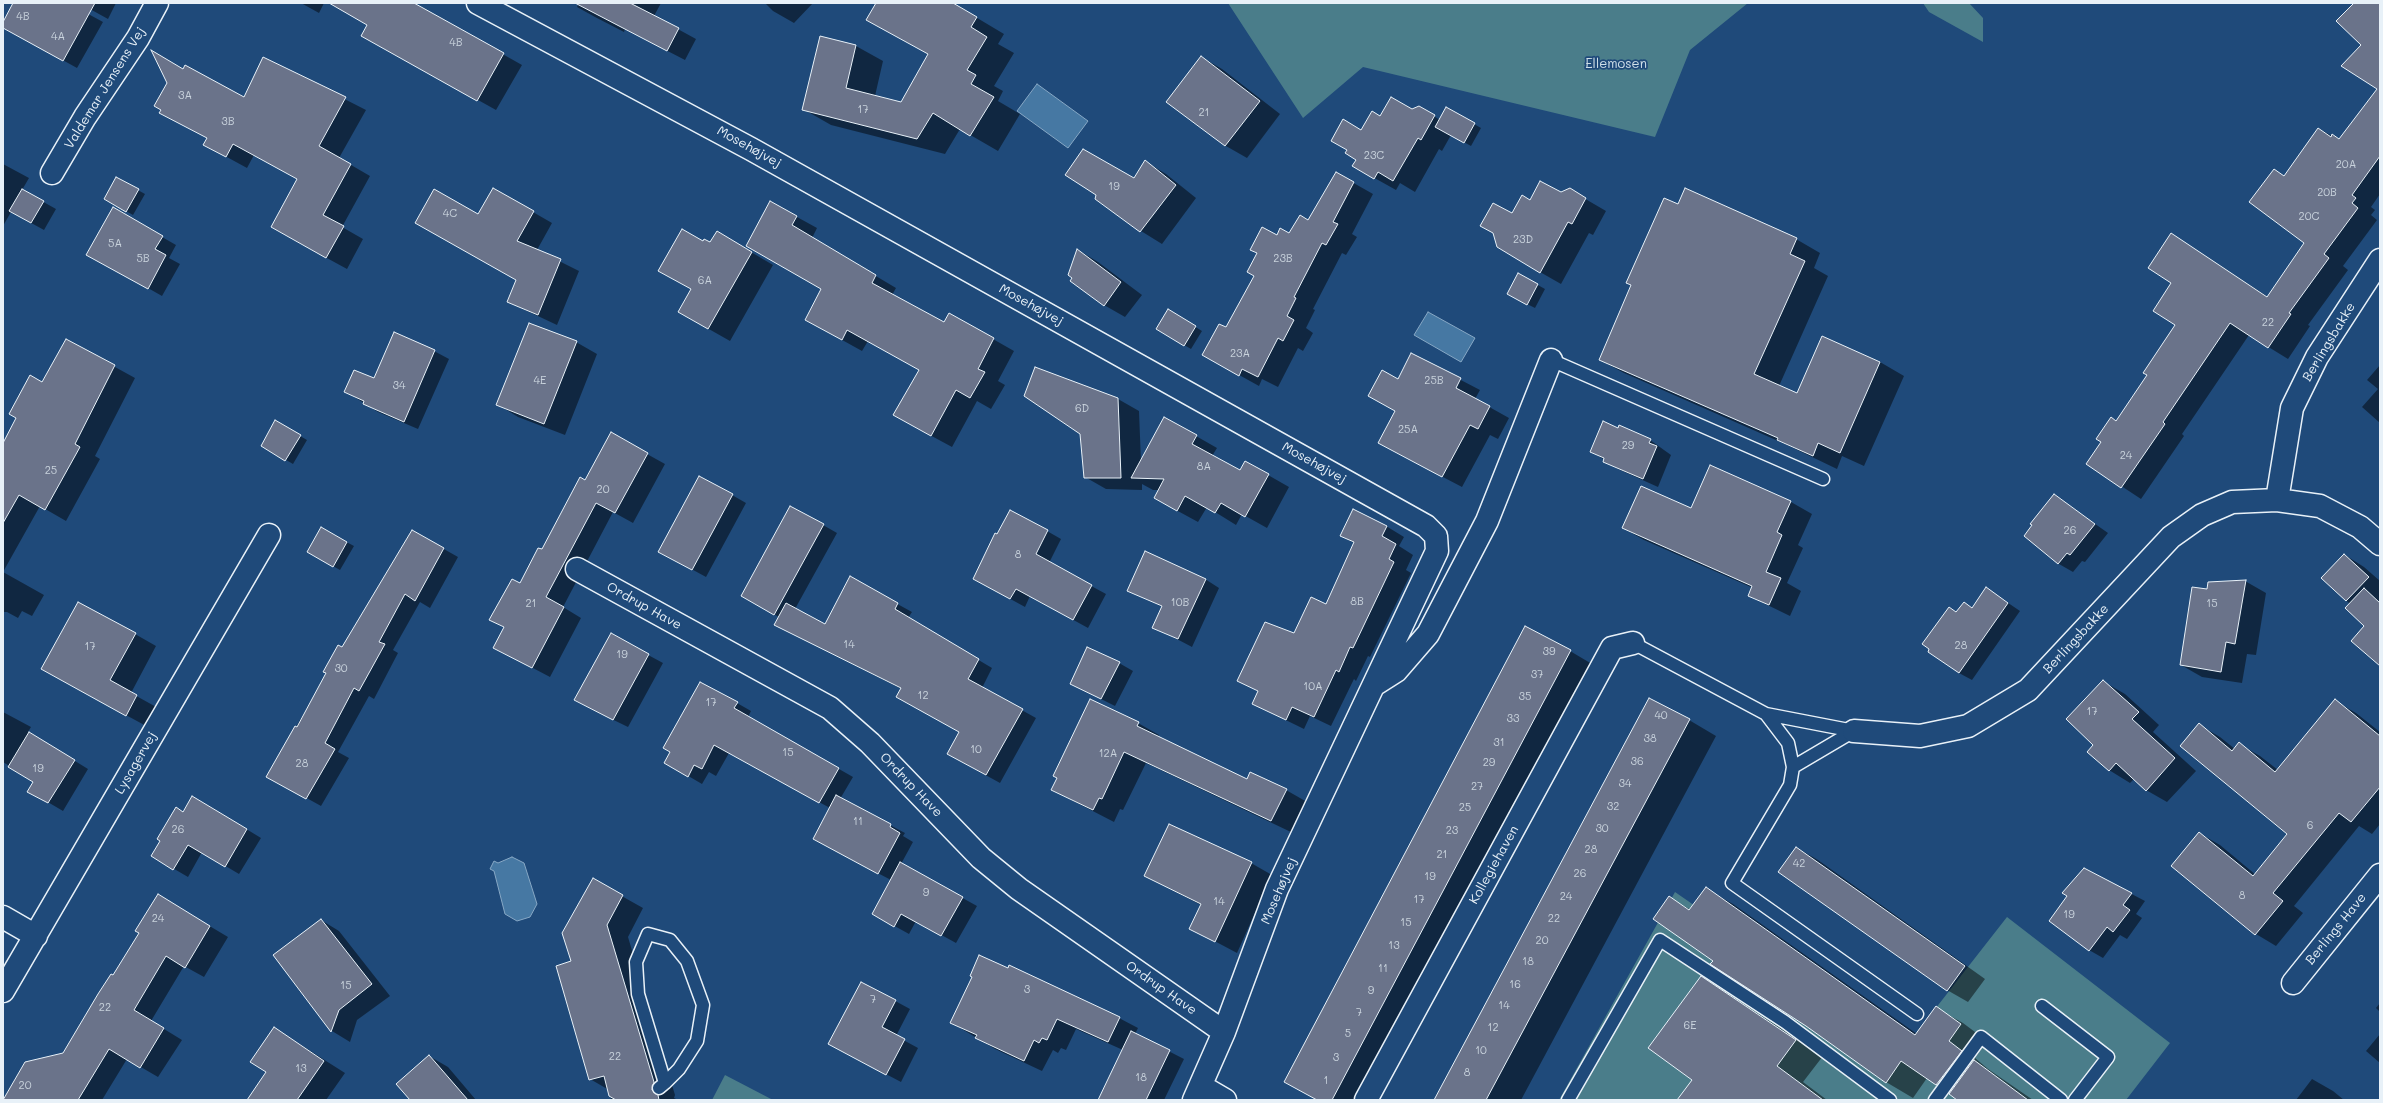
<!DOCTYPE html>
<html>
<head>
<meta charset="utf-8">
<style>
	body { margin:0 }
	#map { position:relative; width:2383px; height:1103px; overflow:hidden; background:#1f4a7a; font-family:Mali,sans-serif }
	canvas { display:block }
	.frame { position:absolute; inset:0; border:4px solid #e8f1f8; pointer-events:none }
</style>
</head>
<body>
<div id="map">
<canvas width="2383" height="1103"></canvas>
<div class="frame"></div>
</div>
<script>
const g = document.querySelector('canvas').getContext('2d');
g.lineJoin = 'round';
function paint(path, color) { g.fillStyle = color; g.fill(path, 'evenodd'); }
const poly = rows => new Path2D(rows.map(r => 'M' + r).join(''));
function trace(path, color, width, dash) { g.strokeStyle = color; g.lineWidth = width; g.lineCap = dash ? 'butt' : 'round'; g.setLineDash(dash || []); g.stroke(path); }
function write(font, color, halo, rows, align = 'center') {
  g.font = font + ' Mali,sans-serif'; g.lineWidth = 3.5; g.setLineDash([]); g.textBaseline = 'middle'; g.strokeStyle = halo; g.fillStyle = color; for (const [text, x, y, turn = 0] of rows) {
    g.save(); g.translate(x, y); g.rotate((+turn || 0) * Math.PI / 180); g.textAlign = isNaN(turn) ? turn : align; if (halo) g.strokeText(text, 0, 0); g.fillText(text, 0, 0); g.restore();
  }
}
const green = poly([
	[1228,3,1748,3,1690,50,1655,137,1363,67,1303,118],
	[1923,3,1969,3,1983,18,1983,42,1929,12],
	[1675,892,1903,1050,2007,917,2170,1043,2126,1100,1559,1100],
	[725,1075,773,1100,712,1100]
]);
const water = poly([
	[1037,84,1088,121,1068,148,1017,111,1037,84],
	[1428,312,1475,338,1461,362,1414,335,1428,312],
	[512,857,524,863,537,904,530,917,517,921,505,914,494,871,490,869,494,861,498,863,512,857]
]);
const shadow = poly([
	[15,3,68,3,103,22,77,68,3,27],
	[79,3,116,3,108,19],
	[301,3,324,3,319,13],
	[331,3,412,3,522,65,496,110,381,46,369,25],
	[579,3,661,3,654,16,696,39,685,60,625,29,624,32,595,17,577,7],
	[765,3,813,3,794,23,773,11],
	[877,3,952,3,1004,34,998,44,1014,53,994,86,1003,91,998,101,1020,114,998,151,960,129,945,154,831,125,803,109,820,37,856,46,883,61,875,96,902,103,929,55],
	[2355,3,2380,3,2380,194,2371,207,2375,210,2371,215,2377,220,2343,266,2348,270,2308,325,2310,326,2288,359,2249,335,2182,434,2184,436,2141,499,2088,464,2102,442,2111,418,2117,421,2148,375,2177,325,2171,234,2268,297,2306,243,2285,177,2319,129,2340,140,2378,89,2363,45],
	[1201,57,1222,69,1280,114,1247,158,1226,146,1168,102],
	[264,58,366,110,339,158,370,176,342,227,363,239,347,269,292,239,298,179,254,155,247,168,225,156,208,138,184,70,244,98],
	[1419,107,1440,120,1446,108,1481,128,1471,146,1451,135,1442,151,1439,149,1415,192,1400,183,1396,190,1353,166,1357,159,1362,131,1380,117],
	[1146,162,1166,174,1196,198,1162,244,1141,231,1096,198,1098,195,1134,179],
	[3,164,29,178,22,190,56,209,44,230,11,212,3,226],
	[1336,173,1373,194,1352,234,1357,237,1346,255,1342,253,1313,309,1315,310,1306,328,1313,333,1303,351,1298,348,1278,387,1262,379,1259,386,1203,355,1226,329,1277,236,1290,235,1309,222],
	[116,178,145,194,133,215,105,199],
	[493,189,552,223,537,250,579,271,557,325,508,302,517,280,478,215],
	[1570,190,1606,211,1593,235,1589,233,1561,284,1540,272,1513,214,1530,201],
	[1686,190,1796,239,1820,253,1814,268,1828,276,1779,386,1798,394,1822,338,1880,362,1904,376,1864,466,1842,456,1837,469,1785,444,1624,373,1600,360],
	[113,209,176,245,169,258,180,264,162,296,88,254],
	[797,217,817,228,812,238,896,288,892,295,944,324,949,314,1014,351,998,381,1005,385,991,409,977,401,952,447,915,427,920,370,868,341,862,351,806,320,822,289,747,246],
	[717,232,773,265,730,341,700,324,692,289,703,243,710,244],
	[1078,250,1098,262,1142,295,1125,317,1104,305,1074,278],
	[1518,274,1545,289,1535,308,1515,298],
	[1168,310,1202,331,1191,349,1157,329],
	[66,340,135,378,95,456,100,459,66,521,40,506,3,572,44,595,32,616,22,611,18,618,7,612,3,612,3,444,42,383],
	[576,342,597,354,565,435,518,417,497,404],
	[434,351,449,359,418,429,378,412,345,391],
	[1411,354,1480,390,1475,399,1509,418,1498,439,1490,435,1462,487,1399,454,1396,411],
	[2380,365,2380,423,2362,407,2378,389,2367,380],
	[1118,399,1139,411,1141,462,1196,436,1217,448,1212,456,1240,472,1268,475,1289,487,1267,528,1242,514,1236,525,1207,507,1198,522,1176,510,1159,490,1153,490,1142,484,1142,490,1106,489,1085,477],
	[276,422,307,440,293,464,262,446],
	[611,434,665,464,633,523,613,512,563,607,581,618,550,677,512,657,505,628,491,620,520,584,542,551,585,481],
	[1650,440,1671,455,1658,487,1618,469,1591,451],
	[732,495,746,503,706,577,673,559],
	[2054,495,2108,533,2085,562,2082,561,2073,572,2059,564,2025,536],
	[1791,502,1812,514,1798,545,1803,548,1787,583,1801,591,1790,616,1749,596,1753,588,1644,540,1623,528,1691,509],
	[823,525,837,533,795,609,825,625,850,578,912,612,908,618,992,668,982,688,1036,718,1000,783,962,762,961,732,902,689,789,632,779,617,742,596],
	[1386,526,1404,537,1399,546,1413,555,1406,570,1411,573,1370,657,1368,656,1356,681,1354,679,1331,726,1310,716,1304,729,1253,704,1259,692,1239,680,1295,635,1326,605,1354,543,1341,535],
	[322,529,354,546,340,570,308,552],
	[412,531,458,557,430,608,420,602,393,650,398,653,374,699,369,696,338,752,349,758,321,806,267,776],
	[1047,531,1061,539,1049,563,1106,594,1088,628,1030,596,1025,607,974,579],
	[2345,555,2364,567,2380,581,2380,665,2365,626,2350,604,2323,578],
	[1205,579,1219,588,1192,647,1154,627,1163,607,1128,590],
	[2245,581,2266,593,2256,655,2247,654,2242,683,2202,677,2181,665,2207,590],
	[1986,588,2020,611,1972,680,1959,673,1957,613,1964,603,1973,608],
	[135,634,156,646,131,693,158,708,148,727,63,681],
	[611,635,663,663,628,727,589,708],
	[1570,651,1597,667,1368,1100,1317,1100,1285,1082],
	[1119,663,1133,671,1115,706,1071,684],
	[2104,682,2125,694,2159,725,2153,732,2196,771,2167,802,2146,790,2134,779,2130,783,2109,770,2095,745],
	[2335,701,2356,713,2380,732,2380,824,2372,834,2359,826,2294,906,2303,913,2276,946,2256,934,2199,833,2220,845,2256,875,2288,834,2199,725,2220,737,2235,749,2239,744,2260,756,2278,770],
	[737,703,751,711,748,717,853,777,840,799,905,833,903,836,913,842,901,864,977,906,956,943,916,921,909,934,873,914,891,880,828,847,830,808,729,753,716,776,709,772,702,784,666,763],
	[3,712,31,727,28,732,88,769,63,811,29,791,35,782,3,762],
	[1689,720,1716,736,1521,1100,1436,1100],
	[1138,723,1159,735,1158,737,1247,780,1286,790,1307,802,1293,833,1146,763,1123,810,1120,809,1114,822,1052,790],
	[207,805,261,838,239,874,202,852,188,877,152,856,183,813],
	[1797,848,1818,860,1985,979,1968,1002,1947,990],
	[1251,863,1272,875,1237,953,1190,928,1201,905,1145,876],
	[2084,869,2145,901,2136,914,2142,918,2127,939,2120,935,2103,958,2089,950,2069,896],
	[593,880,643,908,628,937,675,1095,674,1098,678,1100,611,1100,609,1090,590,1079,572,962],
	[1706,889,1733,904,1917,1034,1936,1008,1963,1023,1987,1041,1975,1058,1988,1069,2033,1100,1956,1100,1951,1093,1927,1078,1913,1098,1886,1082,1714,960,1669,898,1691,910],
	[176,906,228,937,204,977,184,966,151,1021,182,1040,158,1077,127,1059,102,1100,3,1100,25,1062,64,1054,114,976],
	[321,920,339,931,390,996,357,1020,350,1042,332,1031,275,956],
	[973,977,1119,1018,1138,1028,1135,1034,1184,1059,1164,1100,1101,1100,1123,1050,1076,1029,1066,1050,1061,1048,1058,1053,1053,1050,1042,1071,995,1049,952,1023],
	[1702,977,1823,1056,1803,1082,1827,1100,1678,1100,1693,1080],
	[862,983,910,1009,896,1036,918,1048,901,1082,844,1052],
	[2380,1003,2380,1012,2376,1008],
	[274,1028,345,1073,326,1100,248,1100,267,1072],
	[2380,1034,2380,1063,2366,1051],
	[429,1056,448,1067,476,1100,408,1100],
	[2312,1079,2333,1091,2344,1100,2296,1100]
]);
const building = poly([
	[13,3,95,3,63,61,3,28,3,22,13,3],
	[329,3,414,3,504,53,477,101,361,36,367,25,329,3],
	[575,3,630,3,679,28,667,51,575,3],
	[876,3,953,3,977,17,971,27,987,37,967,70,976,75,971,84,994,97,970,136,933,113,917,139,802,110,820,36,856,45,846,88,901,102,928,54,866,20,876,3],
	[2354,3,2380,3,2380,156,2352,195,2356,198,2352,203,2358,208,2324,254,2329,258,2289,313,2291,314,2268,348,2230,323,2163,422,2165,424,2121,488,2086,464,2101,442,2096,439,2111,417,2116,421,2147,375,2143,373,2175,325,2153,311,2171,283,2148,268,2171,233,2267,297,2304,243,2249,202,2274,169,2284,176,2318,128,2331,137,2332,134,2339,139,2377,89,2341,66,2361,45,2336,21,2354,3],
	[151,50,183,69,185,65,244,97,263,57,346,97,319,146,351,164,323,215,344,226,326,258,271,227,297,179,233,144,226,157,203,145,207,138,159,113,161,110,154,106,167,83,151,50],
	[1201,56,1260,101,1225,146,1166,102,1201,56],
	[1391,97,1412,109,1419,106,1435,115,1421,140,1418,138,1393,181,1378,172,1374,179,1352,166,1356,160,1345,153,1347,150,1331,141,1343,119,1361,130,1372,111,1380,116,1391,97],
	[1446,107,1475,123,1464,143,1435,127,1446,107],
	[1083,149,1134,178,1145,160,1176,185,1140,232,1095,199,1096,195,1065,175,1083,149],
	[1336,172,1354,182,1333,222,1338,224,1326,245,1322,243,1294,297,1296,298,1287,316,1294,320,1283,341,1278,338,1258,377,1242,369,1239,376,1202,355,1219,324,1226,327,1254,276,1247,272,1257,253,1250,250,1262,227,1277,235,1280,228,1289,233,1300,215,1308,220,1336,172],
	[116,177,139,189,126,212,104,199,116,177],
	[1540,181,1561,192,1570,188,1586,198,1572,224,1568,222,1540,273,1497,247,1493,233,1480,226,1493,203,1512,213,1522,195,1530,200,1540,181],
	[493,188,534,211,517,241,561,259,538,315,507,302,516,280,415,223,434,189,478,214,493,188],
	[1685,188,1797,238,1790,254,1805,261,1754,374,1797,393,1822,336,1880,362,1840,453,1818,443,1813,456,1777,440,1778,438,1599,360,1631,285,1626,283,1664,198,1678,204,1685,188],
	[22,189,44,201,31,223,9,211,22,189],
	[770,201,797,216,792,225,876,275,872,283,944,322,949,313,994,338,978,369,985,372,970,398,956,390,931,436,893,415,919,370,847,330,842,340,805,320,821,289,746,246,770,201],
	[113,207,163,236,155,249,166,255,148,289,86,255,113,207],
	[682,229,703,241,704,239,710,242,717,231,752,252,708,329,678,312,691,289,658,271,682,229],
	[1077,249,1121,282,1104,306,1070,281,1072,278,1068,275,1077,249],
	[1518,273,1538,284,1527,305,1507,294,1518,273],
	[1168,309,1196,326,1184,346,1156,329,1168,309],
	[529,323,577,341,544,424,496,405,529,323],
	[394,332,435,350,404,422,363,404,364,401,344,392,354,370,374,378,394,332],
	[66,339,115,365,75,444,80,447,45,510,19,495,3,523,3,443,16,418,9,414,30,375,42,382,66,339],
	[1411,353,1461,378,1456,388,1490,406,1478,429,1470,425,1442,477,1378,443,1395,411,1368,396,1382,370,1398,379,1411,353],
	[1035,367,1118,398,1121,478,1084,478,1080,434,1024,396,1035,367],
	[1164,417,1197,435,1192,444,1240,470,1245,461,1269,474,1245,517,1221,503,1215,513,1185,496,1177,511,1154,498,1164,479,1131,478,1164,417],
	[275,420,301,435,285,461,261,446,275,420],
	[1603,421,1618,428,1619,425,1651,439,1649,443,1657,446,1643,479,1603,462,1604,458,1590,452,1603,421],
	[611,432,648,453,615,513,596,503,546,597,564,607,532,668,493,648,504,627,489,620,512,579,520,583,538,548,542,549,580,477,585,480,611,432],
	[1710,465,1791,501,1777,532,1782,535,1766,572,1781,578,1769,605,1748,596,1752,586,1622,528,1641,486,1691,508,1710,465],
	[699,476,733,494,692,570,658,552,699,476],
	[2054,494,2095,524,2070,555,2067,553,2058,564,2024,536,2032,525,2030,524,2054,494],
	[790,506,824,524,774,615,741,596,790,506],
	[1353,509,1387,526,1382,536,1396,544,1389,559,1394,562,1353,648,1350,647,1339,672,1336,670,1314,717,1292,707,1286,720,1252,704,1258,691,1237,681,1265,622,1294,633,1311,597,1326,604,1354,542,1340,536,1353,509],
	[1010,510,1048,530,1036,554,1092,585,1073,620,1016,589,1010,599,973,579,995,533,997,534,1010,510],
	[321,527,347,542,333,567,307,552,321,527],
	[412,530,444,548,415,601,405,594,379,642,385,644,359,691,354,688,325,743,335,749,306,799,266,777,295,726,297,727,326,673,323,672,338,645,342,647,412,530],
	[1145,551,1206,579,1178,639,1152,628,1162,606,1127,591,1145,551],
	[2344,554,2369,577,2346,601,2321,578,2344,554],
	[850,576,898,603,895,609,979,659,968,679,1023,709,986,775,947,754,959,732,896,697,901,688,774,625,786,603,825,624,850,576],
	[2246,580,2235,644,2226,642,2221,672,2180,665,2192,587,2207,589,2208,582,2246,580],
	[1986,587,2008,603,1959,673,1928,652,1929,649,1922,644,1949,607,1956,612,1964,602,1972,608,1986,587],
	[2364,588,2380,603,2380,666,2351,641,2364,626,2345,608,2364,588],
	[78,602,136,633,110,680,137,695,126,716,41,669,78,602],
	[1525,626,1571,650,1332,1100,1317,1100,1284,1082,1525,626],
	[611,633,649,654,613,720,574,700,611,633],
	[1087,647,1120,662,1101,699,1070,684,1087,647],
	[2103,680,2139,712,2132,719,2175,758,2146,791,2116,763,2109,771,2087,752,2093,745,2066,719,2103,680],
	[700,682,738,702,734,708,839,768,819,803,714,745,702,769,694,765,688,777,664,763,670,752,663,748,700,682],
	[1649,698,1690,719,1486,1100,1434,1100,1649,698],
	[1090,699,1139,722,1137,726,1247,779,1250,772,1287,789,1271,821,1124,752,1102,799,1099,798,1093,810,1051,790,1057,778,1053,776,1090,699],
	[2335,699,2380,736,2380,787,2351,822,2339,813,2273,893,2283,901,2255,935,2171,866,2199,832,2253,876,2287,834,2180,746,2199,723,2232,751,2239,742,2275,772,2335,699],
	[29,732,75,760,48,803,27,792,33,782,8,767,29,732],
	[836,795,891,824,890,827,900,833,878,874,813,839,836,795],
	[192,796,247,829,225,867,188,845,173,870,151,856,160,841,157,839,176,807,183,812,192,796],
	[1169,824,1252,862,1215,942,1189,929,1201,904,1144,876,1169,824],
	[1796,847,1965,966,1947,991,1778,872,1796,847],
	[900,862,963,897,941,936,901,914,894,927,872,914,900,862],
	[2084,868,2132,893,2123,905,2130,910,2113,932,2107,927,2089,951,2049,921,2067,896,2062,893,2084,868],
	[593,878,623,895,607,925,654,1082,652,1090,658,1095,659,1100,616,1100,609,1096,604,1076,589,1080,556,966,571,961,562,933,593,878],
	[1706,887,1915,1035,1936,1006,1961,1024,1949,1041,1962,1051,1936,1085,1901,1061,1886,1083,1806,1026,1710,964,1713,961,1653,919,1669,896,1689,910,1706,887],
	[158,894,210,926,185,968,166,956,134,1010,164,1028,140,1068,109,1049,78,1100,3,1100,25,1062,63,1053,98,994,111,974,113,975,139,933,135,931,158,894],
	[321,919,372,984,339,1010,331,1032,273,955,321,919],
	[979,955,1008,968,1009,965,1120,1017,1108,1042,1057,1019,1047,1040,1042,1038,1039,1043,1034,1040,1024,1061,975,1038,977,1035,950,1023,972,977,970,976,979,955],
	[1701,976,1796,1040,1777,1066,1823,1100,1677,1100,1692,1080,1648,1048,1701,976],
	[861,982,896,1000,882,1027,905,1039,886,1075,828,1044,861,982],
	[274,1027,324,1061,297,1100,247,1100,266,1072,250,1062,274,1027],
	[1131,1031,1170,1050,1146,1100,1098,1100,1131,1031],
	[429,1055,468,1100,410,1100,396,1084,429,1055],
	[1974,1060,2028,1100,1957,1100,1949,1094,1974,1060]
]);
const service = poly([
	[1551,360,1823,479],
	[1633,643,1766,714,1788,743,1793,767,1790,785,1732,883,1917,1014],
	[1766,714,1854,731],
	[1793,767,1854,731],
	[2042,1006,2108,1057,2075,1100],
	[659,1088,665,1083,679,1069,697,1041,703,1005,687,961,670,940,648,934,636,962,638,994,665,1083],
	[1568,1100,1660,940,1785,1022,1890,1100],
	[1935,1100,1981,1037,2061,1100]
]);
const minor = poly([
	[478,3,751,149,1426,526,1436,536,1437,551,1277,889,1224,1032,1194,1100],
	[52,173,85,117,138,38,157,3],
	[2277,500,2292,408,2317,357,2380,260],
	[577,569,830,708,870,743,981,858,1019,889,1224,1032],
	[1374,685,1396,671,1428,634,1487,521,1551,360],
	[1854,731,1920,736,1968,726,2028,690,2171,537,2202,515,2232,502,2277,500,2320,506,2360,527,2380,544],
	[3,917,36,936],
	[2293,983,2380,875],
	[3,991,269,535],
	[1201,1086,1225,1100],
	[1366,1100,1612,648,1633,643]
]);
const numberNames = [
	["4B",23,17],
	["4A",58,37],
	["4B",456,43],
	["3A",185,96],
	["17",863,110],
	["21",1204,113],
	["3B",228,122],
	["23C",1374,156],
	["20A",2346,165],
	["19",1114,187],
	["20B",2327,193],
	["4C",450,214],
	["20C",2309,217],
	["23D",1523,240],
	["5A",115,244],
	["5B",143,259],
	["23B",1283,259],
	["6A",705,281],
	["22",2268,323],
	["23A",1240,354],
	["4E",540,381],
	["25B",1434,381],
	["34",399,386],
	["6D",1082,409],
	["25A",1408,430],
	["29",1628,446],
	["24",2126,456],
	["8A",1204,467],
	["25",51,471],
	["20",603,490],
	["26",2070,531],
	["8",1018,555],
	["8B",1357,602],
	["10B",1180,603],
	["21",531,604],
	["15",2212,604],
	["14",849,645],
	["28",1961,646],
	["17",90,647],
	["39",1549,652],
	["19",622,655],
	["30",341,669],
	["37",1537,675],
	["10A",1313,687],
	["12",923,696],
	["35",1525,697],
	["17",711,703],
	["17",2092,712],
	["40",1661,716],
	["33",1513,719],
	["38",1650,739],
	["31",1499,743],
	["10",976,750],
	["15",788,753],
	["12A",1108,754],
	["36",1637,762],
	["29",1489,763],
	["28",302,764],
	["19",38,769],
	["34",1625,784],
	["27",1477,787],
	["32",1613,807],
	["25",1465,808],
	["11",858,822],
	["6",2310,826],
	["30",1602,829],
	["26",178,830],
	["23",1452,831],
	["28",1591,850],
	["21",1442,855],
	["42",1799,864],
	["26",1580,874],
	["19",1430,877],
	["9",926,893],
	["8",2242,896],
	["24",1566,897],
	["17",1419,900],
	["14",1219,902],
	["19",2069,915],
	["24",158,919],
	["22",1554,919],
	["15",1406,923],
	["20",1542,941],
	["13",1394,946],
	["18",1528,962],
	["11",1383,969],
	["16",1515,985],
	["15",346,986],
	["3",1027,990],
	["9",1371,991],
	["7",873,1000],
	["14",1504,1006],
	["22",105,1008],
	["7",1359,1013],
	["6E",1690,1026],
	["12",1493,1028],
	["5",1348,1034],
	["10",1481,1051],
	["22",615,1057],
	["3",1336,1058],
	["13",301,1069],
	["8",1467,1073],
	["18",1141,1078],
	["1",1326,1081],
	["20",25,1086]
];
const parkNames = [
	["Ellemosen",1616,64]
];
const streetNames = [
	["Valdemar Jensens Vej",105,88,-58],
	["Mosehøjvej",749,147,29],
	["Mosehøjvej",1031,305,29],
	["Berlingsbakke",2329,342,-59],
	["Mosehøjvej",1314,463,29],
	["Ordrup Have",644,606,29],
	["Berlingsbakke",2076,639,-47],
	["Lysagervej",136,763,-60],
	["Ordrup Have",911,785,46],
	["Kollegiehaven",1494,865,-61],
	["Mosehøjvej",1279,891,-67],
	["Berlings Have",2336,929,-51],
	["Ordrup Have",1161,988,35]
];
paint(green, '#4a7d8a');
paint(water, '#4678a3');
trace(water, '#87a8c5', 1);
paint(shadow, '#0007');
paint(building, '#6a738a');
trace(building, '#e8f1f8', 1);
trace(service, '#e8f1f8', 15);
trace(minor, '#e8f1f8', 25);
trace(service, '#1f4a7a', 12);
trace(minor, '#1f4a7a', 22);
write('11px', '#c8d2dc', null, numberNames);
write('13px', '#d0e0e8', '#1f4a7a', parkNames);
write('13px', '#e8f1f8', '#1f4a7a', streetNames);
</script>
</body>
</html>
